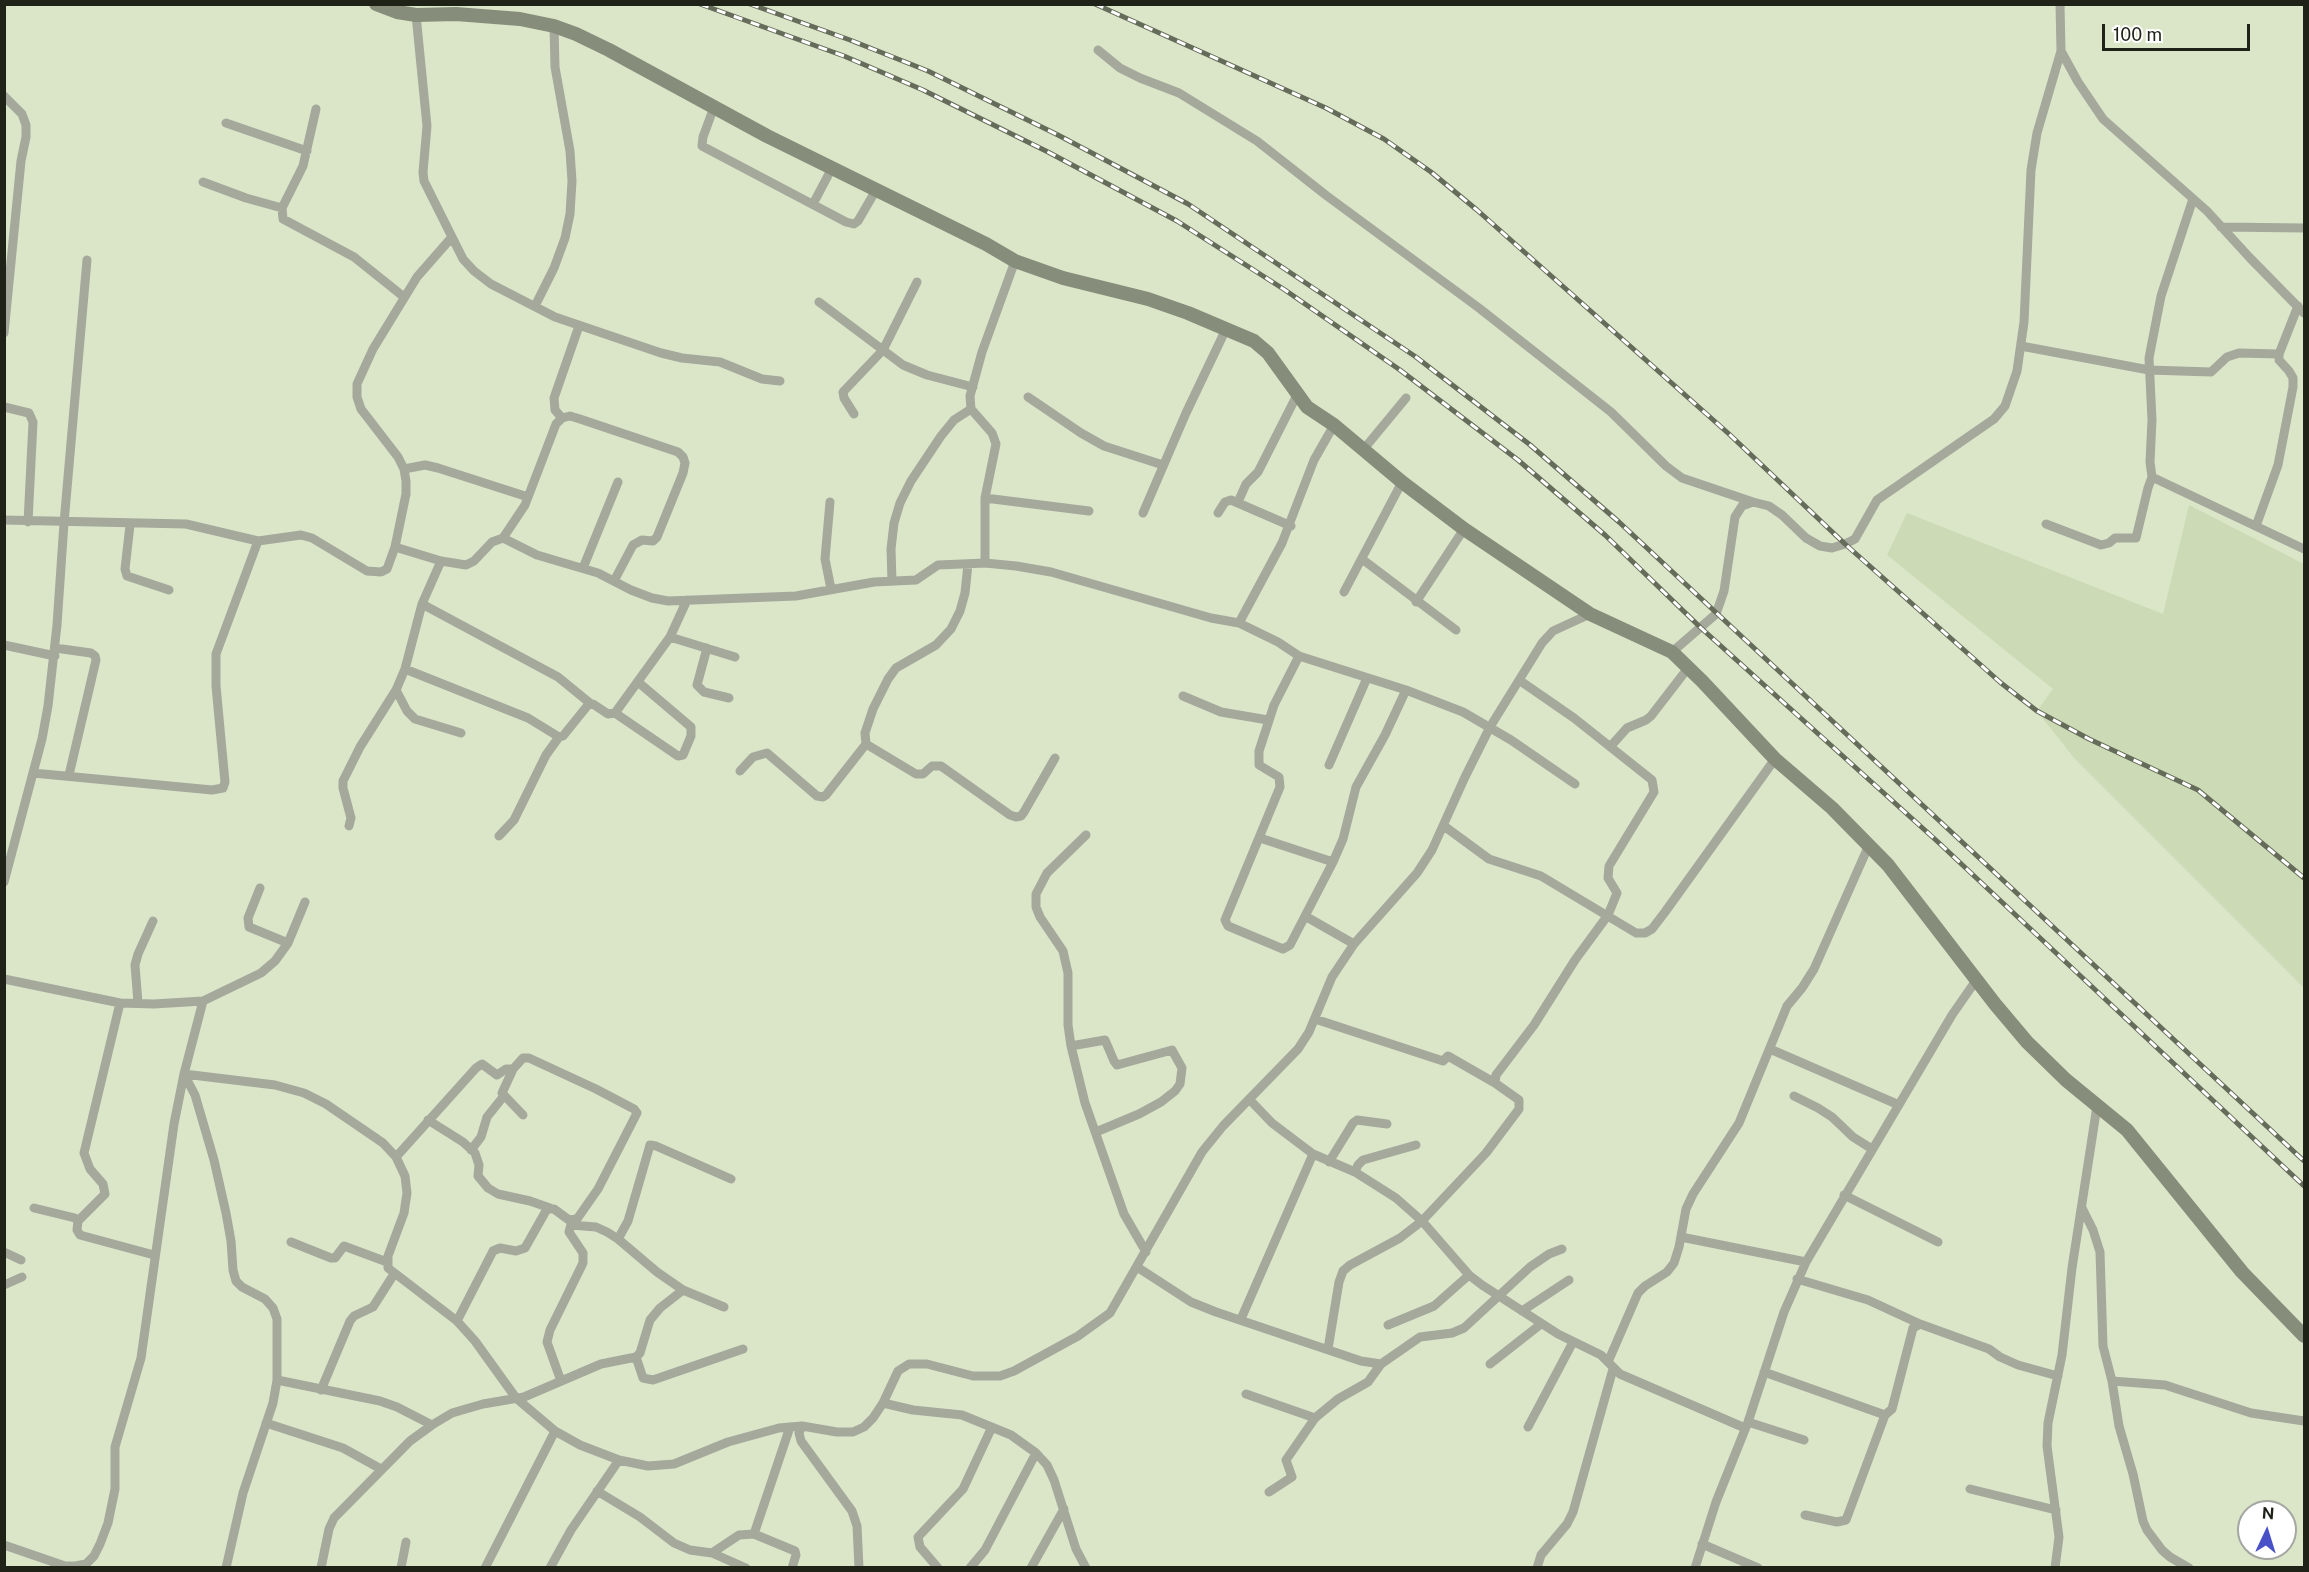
<!DOCTYPE html>
<html>
<head>
<meta charset="utf-8">
<style>
	body { margin:0 }
	#map { position:relative; width:2309px; height:1572px; overflow:hidden; background:#dbe6c9; font-family:"Public Sans",sans-serif }
	canvas { display:block }
	.frame { position:absolute; inset:0; border:6px solid #1e2217; pointer-events:none }
	.north { position:absolute; left:2237px; top:1500px; width:60px; height:60px; box-sizing:border-box; background:#fff; border:2px solid #a5a7a2; border-radius:50%; rotate:4deg; font-size:16px; font-weight:700; line-height:24px; text-align:center; color:#1e2217 }
	.north::after { content:''; display:block; margin:auto; width:21px; height:27px; background:#4851c6; clip-path:polygon(50% 0,100% 100%,50% 72%,0 100%) }
	.scale { position:absolute; left:2102px; top:24px; width:148px; height:27px; box-sizing:border-box; border:3px solid #1e2217; border-top:0; padding-left:8px; font-size:18px; line-height:21px; white-space:nowrap; color:#1e2217; -webkit-text-stroke:4px #fff; paint-order:stroke }
</style>
</head>
<body>
<div id="map">
<canvas width="2309" height="1572"></canvas>
<div class="frame"></div>
<div class="north">N</div>
<div class="scale">100 m</div>
</div>
<script>
const g = document.querySelector('canvas').getContext('2d');
g.lineJoin = 'round';
function paint(path, color) { g.fillStyle = color; g.fill(path, 'evenodd'); }
const poly = rows => new Path2D(rows.map(r => 'M' + r).join(''));
function trace(path, color, width, dash) { g.strokeStyle = color; g.lineWidth = width; g.lineCap = dash ? 'butt' : 'round'; g.setLineDash(dash || []); g.stroke(path); }
const built = poly([
	[2189,505,2304,564,2304,988,2074,758,2037,711,2053,689,1887,555,1907,513,2163,614]
]);
const minor = poly([
	[1098,50,1120,68,1140,78,1179,93,1257,141,1327,196,1479,308,1611,412,1666,466,1682,478,1753,502],
	[2061,51,2078,82,2103,119,2207,211,2250,258,2304,313],
	[4,96,22,114,26,125,26,137,21,161,4,333],
	[714,107,703,137,702,146,846,222,854,224,858,221,876,190],
	[316,109,303,166,282,208,283,219,354,257,404,297],
	[226,123,307,151],
	[203,182,246,198,282,208],
	[2193,199,2161,296,2149,358,2152,420,2150,462,2152,477,2304,549],
	[813,204,832,168],
	[2221,227,2304,228],
	[452,237,463,259,474,271,491,284,555,317,661,353,682,358,720,362,762,379,780,381],
	[1015,261,982,352,970,396,971,409,992,433,996,444,985,498,985,563,1016,566,1051,572,1211,618,1239,623,1278,642,1299,656,1406,690,1463,712,1511,740,1575,784],
	[819,302,903,365,927,375,973,387],
	[535,306,554,268,565,238,570,214,572,181,570,151,555,67,554,26],
	[2021,346,2149,370,2211,372,2227,357,2239,353,2279,354],
	[1028,397,1081,433,1104,446,1163,465],
	[4,407,29,413,33,422,28,522],
	[854,414,844,398,843,392,883,350,917,282],
	[562,418,555,410,554,398,579,326],
	[1363,450,1406,398],
	[404,469,425,465,438,468,528,497],
	[985,498,1089,511],
	[830,502,825,559,831,589],
	[1238,502,1246,484,1258,472,1297,395],
	[1143,513,1186,413,1226,329],
	[1218,513,1225,502,1231,500,1291,526],
	[4,520,186,524,258,541,301,535,312,538,367,571,381,572,387,569,395,547,406,494,406,481,404,469,398,457,361,409,357,397,357,384,373,349,417,277,452,237,424,181,423,172,427,126,416,15],
	[2046,524,2101,545,2109,543,2115,538,2136,538,2148,488,2152,477],
	[130,525,125,569,127,576,169,590],
	[2256,526,2278,465,2293,387,2293,378,2289,371,2279,360,2279,354,2298,306],
	[503,538,525,505,556,424,562,418,570,416,580,419,678,452,683,457,685,463,683,473,657,537,653,541,642,540,633,545,614,581],
	[395,547,441,561,466,565,474,561,492,542,503,538,537,555,598,573,631,590,652,598,668,601,796,596,874,582,916,580,938,565,985,563],
	[1362,559,1456,630],
	[968,564,965,593,960,611,951,629,936,645,896,668,888,679,873,709,865,733,866,744,916,774,923,774,932,766,941,766,1010,815,1016,817,1021,816,1024,812,1055,758],
	[583,568,618,482],
	[892,581,891,549,894,523,900,503,911,481,941,436,954,420,971,409],
	[1344,592,1402,482],
	[1416,602,1464,529],
	[422,604,558,677,591,704],
	[1239,623,1282,543,1314,460,1334,425],
	[670,637,735,657],
	[4,645,55,656],
	[55,648,91,653,95,656,96,660,69,775],
	[707,648,697,685,704,692,729,698],
	[1672,652,1716,614,1724,591,1735,517,1742,506,1753,502,1769,506,1782,515,1806,538,1820,546,1832,548,1845,544,1855,539,1877,500,1994,419,2005,406,2017,371,2024,322,2031,170,2037,133,2061,51,2060,4],
	[1299,656,1274,705,1259,751,1259,765,1279,777,1280,787,1225,920,1228,926,1283,949,1290,945,1333,862,1343,839,1356,787,1385,735,1406,690],
	[405,669,528,718,559,737,563,736,588,705,593,704,608,714,615,713,670,637,687,600],
	[396,690,407,711,415,719,461,733],
	[1183,696,1221,712,1268,720],
	[615,713,678,756,683,755,691,736,691,727,638,682],
	[1610,747,1627,728,1646,720,1651,716,1688,668],
	[1329,765,1367,678],
	[740,771,753,757,767,753,817,796,823,797,826,795,866,744],
	[33,773,212,790,223,788,225,782,216,686,216,654,258,541],
	[349,826,351,818,343,788,343,781,360,747,396,690,405,669,422,604,441,561],
	[1444,826,1489,859,1541,876,1636,933,1645,933,1652,929,1665,912,1775,759],
	[1086,835,1047,873,1036,894,1036,907,1040,917,1063,951,1068,973,1068,1025,1071,1046,1085,1103,1124,1214,1146,1252],
	[499,836,514,820,546,755,559,737],
	[1260,838,1333,862],
	[4,882,42,739,48,706,57,625,64,523,87,260],
	[260,888,248,918,249,927,288,943],
	[1305,916,1354,944],
	[4,979,120,1003,154,1004,203,1001,184,1074,275,1085,304,1093,326,1104,383,1143,396,1157,405,1176,407,1193,404,1213,388,1256,388,1268,457,1321,475,1341,516,1398,555,1431,580,1445,619,1460,648,1466,674,1464,728,1442,779,1428,802,1426,837,1432,853,1432,864,1427,873,1418,883,1403,898,1371,909,1364,927,1364,973,1376,1000,1376,1014,1371,1078,1336,1110,1313,1202,1152,1223,1126,1298,1049,1309,1032,1332,977,1354,944,1417,873,1432,850,1465,777,1490,727,1542,643,1553,631,1590,614],
	[203,1001,261,973,275,961,288,943,305,902],
	[138,1003,135,965,138,954,153,921],
	[1315,1019,1443,1061,1448,1056,1495,1083],
	[1071,1046,1105,1040,1114,1061,1117,1065,1172,1050,1182,1068,1180,1084,1175,1091,1161,1102,1139,1114,1096,1132],
	[1770,1049,1899,1105],
	[513,1069,502,1093,523,1115],
	[1794,1096,1818,1108,1832,1117,1853,1137,1872,1149],
	[1250,1100,1272,1123,1313,1154,1355,1172,1396,1198,1422,1221,1469,1275,1482,1285,1558,1334,1601,1355,1620,1374,1745,1428],
	[428,1120,463,1142,475,1153,479,1165,478,1176,488,1188,498,1194,530,1201,550,1208],
	[471,1150,481,1137,487,1117,503,1097],
	[396,1157,476,1068,482,1064,497,1075,506,1069,513,1069,523,1058,529,1058,596,1089,634,1109,637,1113,598,1189,577,1219,569,1220,554,1209,547,1209,525,1248,516,1251,500,1248,493,1251,457,1321],
	[1329,1162,1353,1123,1357,1120,1387,1124],
	[1355,1172,1358,1165,1363,1160,1416,1145],
	[1844,1195,1938,1242],
	[34,1208,75,1218,78,1221,77,1230,80,1235,154,1255],
	[2082,1208,2093,1230,2100,1252,2103,1346,2112,1381,2119,1426,2133,1474,2143,1521,2147,1530,2162,1550,2170,1557,2189,1568],
	[78,1221,105,1194,103,1184,90,1169,84,1153,120,1003],
	[571,1225,596,1227,607,1232,618,1239,657,1272,683,1290,724,1307],
	[1681,1237,1806,1262],
	[618,1239,628,1221,650,1145,656,1146,731,1179],
	[291,1242,331,1258,335,1258,344,1246,387,1262],
	[4,1252,21,1260],
	[1137,1267,1191,1302,1216,1312,1361,1361,1381,1364,1420,1337,1452,1333,1464,1328,1530,1267,1549,1254,1562,1249],
	[1797,1279,1868,1300,1920,1324],
	[4,1285,22,1277],
	[1522,1311,1569,1280],
	[1241,1319,1313,1154],
	[1388,1325,1434,1306,1469,1275],
	[1328,1349,1339,1282,1343,1271,1350,1265,1400,1238,1422,1221,1486,1153,1519,1109,1519,1100,1495,1083,1496,1075,1534,1025,1575,960,1608,915,1617,893,1608,878,1609,866,1654,792,1652,780,1574,718,1519,680],
	[636,1357,643,1378,653,1380,743,1349],
	[1608,1362,1638,1293,1645,1286,1667,1272,1674,1263,1679,1247,1686,1209,1693,1194,1739,1123,1787,1006,1802,988,1814,969,1869,845],
	[1490,1364,1541,1324],
	[1764,1372,1885,1415,1892,1409,1913,1328,1920,1324,1989,1349,2000,1357,2018,1365,2058,1376],
	[277,1380,380,1401,397,1407,432,1425],
	[561,1381,547,1342,550,1330,583,1263,583,1253,569,1232,572,1221],
	[2112,1381,2165,1385,2251,1413,2304,1421],
	[321,1390,350,1321,354,1316,373,1307,394,1274],
	[1246,1394,1315,1418],
	[883,1403,913,1410,962,1415,1011,1435,1036,1453,1047,1465,1054,1480,1076,1549,1086,1568],
	[1748,1422,1804,1440],
	[266,1423,343,1448,381,1469],
	[802,1426,799,1433,801,1441,852,1511,857,1526,859,1568],
	[1528,1427,1573,1342],
	[1970,1489,2056,1510],
	[597,1491,640,1517,674,1543,690,1550,712,1553,739,1535,754,1534,795,1551,796,1555,792,1568],
	[1269,1492,1292,1477,1286,1460,1315,1418,1338,1399,1368,1382,1381,1364],
	[1805,1515,1837,1522,1846,1520,1885,1415],
	[754,1534,790,1427],
	[1702,1544,1758,1568],
	[4,1545,65,1566,75,1566,86,1564,94,1556,100,1544,108,1523,115,1489,115,1447,141,1358,174,1124,184,1074,195,1095,214,1160,226,1213,231,1241,233,1270,236,1281,242,1287,265,1299,273,1308,277,1319,277,1380,273,1403,243,1493,226,1568],
	[712,1553,746,1568],
	[321,1568,329,1529,334,1518,410,1441,432,1425,452,1413,483,1404,524,1397,601,1364,636,1357,640,1353,650,1320,660,1308,683,1290],
	[401,1568,406,1542],
	[485,1568,555,1431],
	[550,1568,571,1530,619,1460],
	[938,1568,920,1547,918,1537,963,1489,992,1427],
	[970,1568,985,1550,1036,1453],
	[1031,1568,1064,1509],
	[1537,1568,1541,1555,1567,1524,1573,1512,1613,1369],
	[1695,1568,1716,1502,1748,1422,1784,1312,1806,1262,1952,1015,1977,979],
	[2055,1568,2059,1537,2047,1446,2048,1423,2062,1355,2072,1268,2097,1106]
]);
const secondary = poly([
	[376,4,397,12,416,15,456,14,520,19,554,26,576,34,609,50,767,136,986,244,1015,261,1063,278,1148,299,1188,313,1254,341,1268,353,1307,407,1334,425,1402,482,1464,529,1590,614,1672,652,1702,681,1775,759,1832,808,1888,865,1995,1004,2027,1042,2066,1080,2127,1130,2242,1272,2304,1336]
]);
const rail = poly([
	[700,4,844,56,923,90,1048,152,1177,221,1285,290,1400,370,1518,460,1605,535,1701,628,1938,842,2304,1186],
	[750,4,850,40,928,71,1058,135,1188,204,1416,357,1529,444,1619,522,2304,1161],
	[1095,4,1326,108,1384,139,1431,172,1477,210,1729,434,1845,544,2001,683,2037,711,2089,739,2198,790,2304,878]
]);
paint(built, '#ccdab6');
trace(minor, '#a4a99c', 9);
trace(secondary, '#868d7b', 14);
trace(rail, '#656c5a', 5);
trace(rail, '#fff', 3, [9]);
</script>
</body>
</html>
